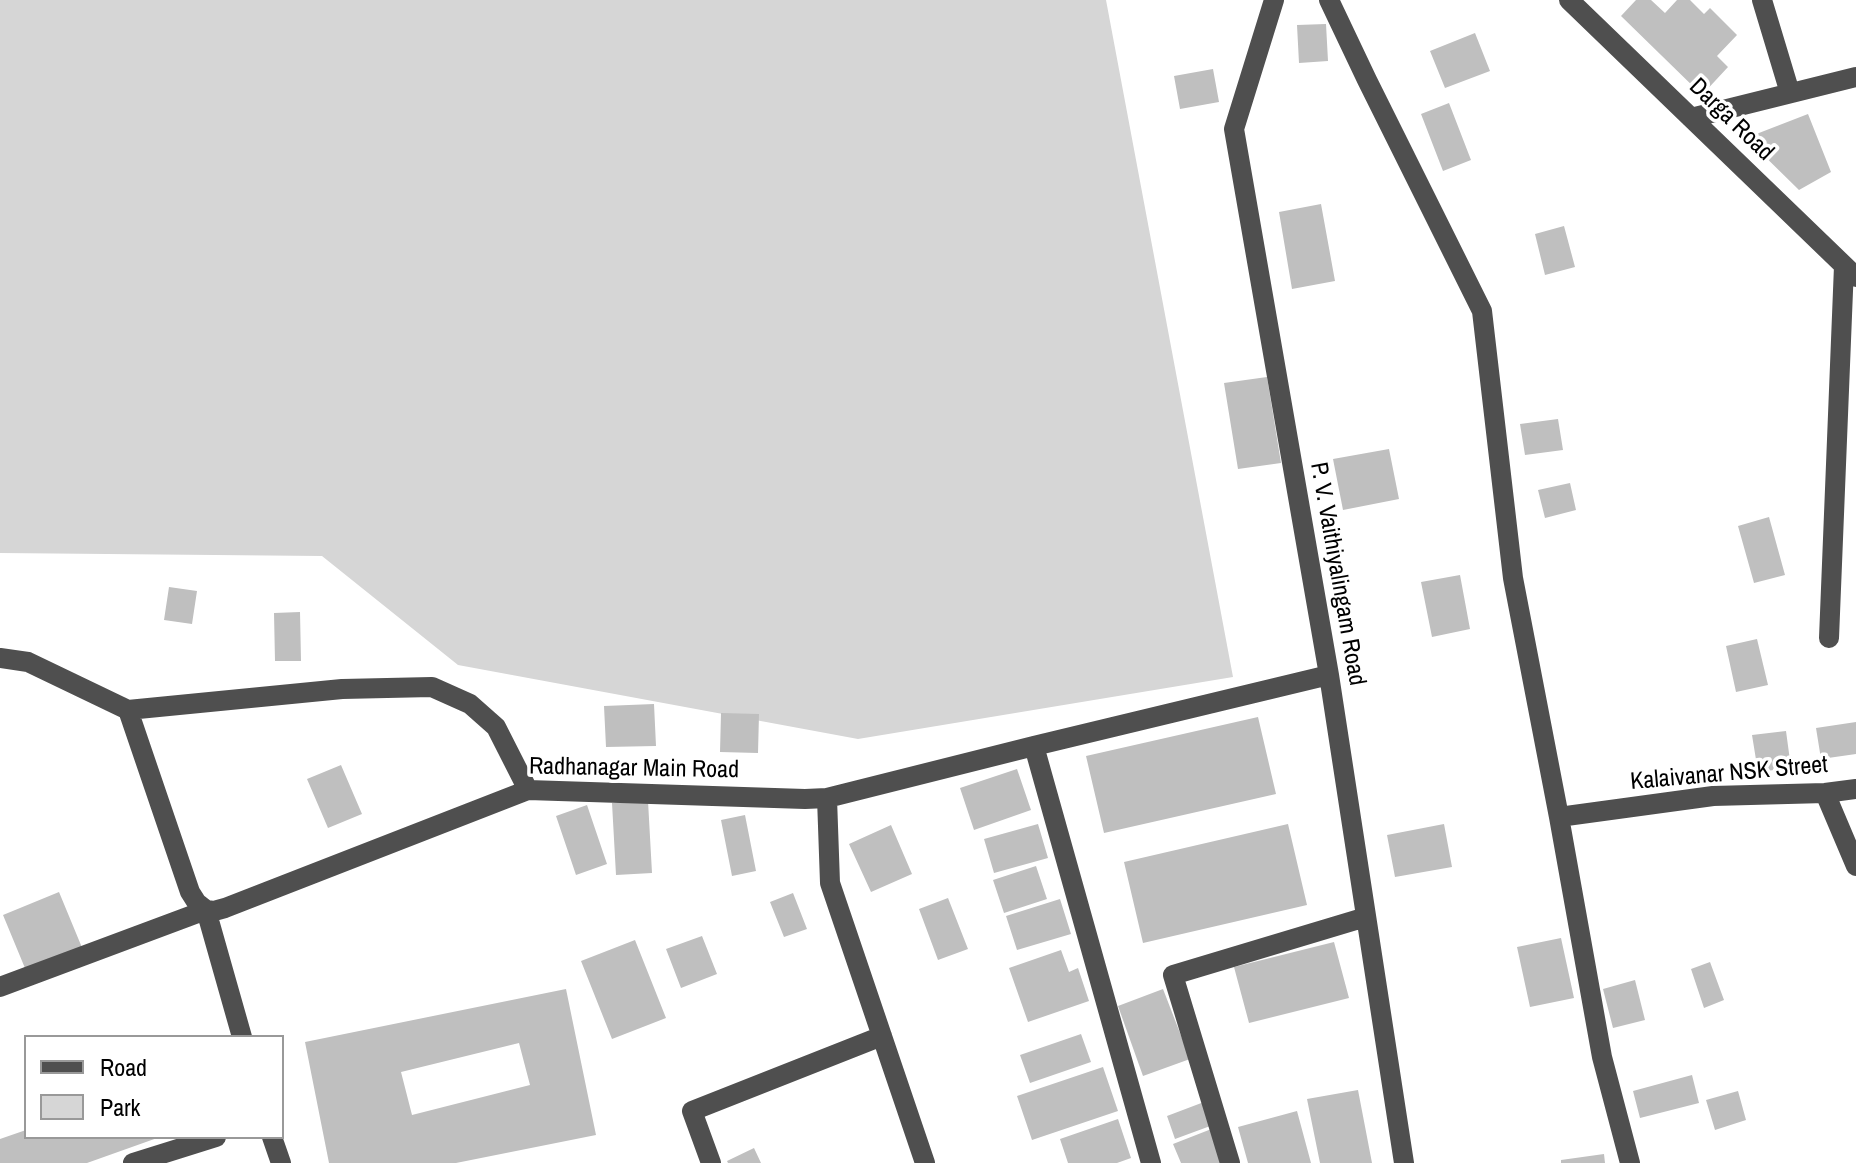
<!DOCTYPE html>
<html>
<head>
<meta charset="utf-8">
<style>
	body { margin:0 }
	#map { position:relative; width:1856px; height:1163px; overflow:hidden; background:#fff; font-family:"Archivo Narrow",sans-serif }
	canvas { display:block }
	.legend { position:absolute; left:24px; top:1035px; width:260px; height:104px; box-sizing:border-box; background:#fff; border:2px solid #999; margin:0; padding:10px 14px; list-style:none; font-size:24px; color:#000 }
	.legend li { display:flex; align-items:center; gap:16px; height:40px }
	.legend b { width:40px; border:2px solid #999 }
</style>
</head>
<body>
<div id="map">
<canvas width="1856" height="1163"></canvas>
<ul class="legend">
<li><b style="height:10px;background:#4f4f4f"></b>Road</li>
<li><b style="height:22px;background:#d6d6d6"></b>Park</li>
</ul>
</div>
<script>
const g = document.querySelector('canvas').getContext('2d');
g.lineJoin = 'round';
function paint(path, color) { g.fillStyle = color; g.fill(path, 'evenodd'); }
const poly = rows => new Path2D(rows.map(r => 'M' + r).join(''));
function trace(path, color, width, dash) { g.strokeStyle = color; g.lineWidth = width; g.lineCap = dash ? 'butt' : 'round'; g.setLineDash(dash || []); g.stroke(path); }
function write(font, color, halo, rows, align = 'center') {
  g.font = font + ' "Archivo Narrow",sans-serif'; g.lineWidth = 7; g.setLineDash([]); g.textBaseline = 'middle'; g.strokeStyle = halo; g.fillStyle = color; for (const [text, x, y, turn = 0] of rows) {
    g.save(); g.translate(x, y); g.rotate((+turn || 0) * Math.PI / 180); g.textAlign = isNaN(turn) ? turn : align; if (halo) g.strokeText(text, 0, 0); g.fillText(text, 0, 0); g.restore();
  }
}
const green = poly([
	[0,0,1106,0,1233,677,858,739,458,665,322,556,0,553]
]);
const building = poly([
	[1636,0,1651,0,1665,13,1677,0,1690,0,1704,14,1710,8,1737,35,1717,56,1728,67,1702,95,1621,16],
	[1326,24,1328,61,1299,63,1297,25],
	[1475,33,1490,71,1445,88,1430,51],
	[1213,69,1219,102,1180,109,1174,76],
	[1449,103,1471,160,1443,171,1421,114],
	[1808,114,1831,172,1799,190,1746,138],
	[1321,204,1335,281,1292,289,1279,212],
	[1564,226,1575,267,1545,275,1535,234],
	[1267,377,1281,463,1238,469,1224,383],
	[1558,419,1563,450,1525,455,1520,424],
	[1389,449,1399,499,1343,510,1333,459],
	[1570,483,1576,510,1545,518,1538,490],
	[1769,517,1785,575,1754,583,1738,526],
	[1460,575,1470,629,1432,637,1421,582],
	[169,587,197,591,192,624,164,620],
	[300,612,301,661,275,661,274,613],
	[1757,639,1768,685,1736,692,1726,646],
	[654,704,656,746,606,747,604,706],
	[721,713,759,714,758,753,720,752],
	[1258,717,1276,794,1104,833,1086,756],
	[1856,722,1856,754,1821,759,1816,728],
	[1786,731,1791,768,1758,772,1752,735],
	[341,765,362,814,328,828,307,779],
	[1017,769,1031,810,974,830,960,788],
	[648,801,652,873,616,875,612,803],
	[587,805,607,864,576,875,556,816],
	[745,815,756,871,732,876,721,820],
	[1038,824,1048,858,994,873,984,839],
	[1288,824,1307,905,1143,943,1124,862],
	[1444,824,1452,867,1395,877,1387,835],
	[891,825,912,874,871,892,849,844],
	[1036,866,1047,899,1004,913,993,880],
	[59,892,83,950,27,973,3,915],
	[793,893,807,929,784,937,770,902],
	[948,898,968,949,938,960,919,909],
	[1060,899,1071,934,1017,950,1006,916],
	[702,936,717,974,681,988,666,949],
	[1561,938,1574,998,1530,1007,1517,947],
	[635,940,666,1018,612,1039,581,961],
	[1334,942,1349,998,1249,1023,1234,967],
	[1061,950,1069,972,1078,968,1089,1001,1028,1022,1009,968],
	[1710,962,1724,1000,1704,1008,1691,969],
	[1635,980,1645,1020,1613,1028,1603,989],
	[566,989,596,1135,456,1163,329,1163,305,1042],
	[519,1043,530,1085,412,1115,401,1072],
	[1163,989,1190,1059,1143,1076,1118,1006],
	[1081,1034,1091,1062,1030,1083,1020,1055],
	[1103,1067,1118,1111,1032,1140,1017,1096],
	[1692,1075,1699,1103,1640,1118,1633,1091],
	[1358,1090,1372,1163,1320,1163,1307,1099],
	[1738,1091,1746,1120,1715,1130,1706,1100],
	[1204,1102,1213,1125,1175,1139,1167,1116],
	[1297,1111,1311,1163,1248,1163,1238,1127],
	[1118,1119,1131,1158,1117,1163,1068,1163,1060,1139],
	[1214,1128,1227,1163,1181,1163,1173,1144],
	[26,1130,26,1137,160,1137,87,1163,0,1163,0,1139],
	[754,1148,761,1163,728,1163,727,1161],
	[1604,1154,1605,1163,1561,1163,1561,1160]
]);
const minor = poly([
	[1274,0,1234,129,1329,675,1404,1163],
	[1329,0,1367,80,1482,311,1513,578,1559,817,1602,1057,1630,1163],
	[1569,0,1856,277],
	[1762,0,1790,93],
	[1691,118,1856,77],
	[1829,638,1844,266],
	[0,658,28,662,128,710,190,892,197,903,206,910,214,911,225,908,528,790,805,799,827,798,1034,746,1329,675],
	[128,710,342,689,432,687,470,704,496,727,528,790],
	[1034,746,1151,1163],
	[1825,793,1856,866],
	[827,798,830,883,925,1163],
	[1559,817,1713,796,1825,793,1856,789],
	[0,987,206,910,242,1037],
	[272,1137,281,1163],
	[133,1163,216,1137],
	[711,1163,692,1111,882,1036],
	[1230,1163,1173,975,1366,917]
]);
const streetNames = [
	["Darga Road",1731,120,44],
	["P. V. Vaithiyalingam Road",1337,574,80],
	["Radhanagar Main Road",634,769,1],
	["Kalaivanar NSK Street",1729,774,-5]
];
paint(green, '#d6d6d6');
paint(building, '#bfbfbf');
trace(minor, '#4f4f4f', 20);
write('24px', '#000', '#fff', streetNames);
</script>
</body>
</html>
